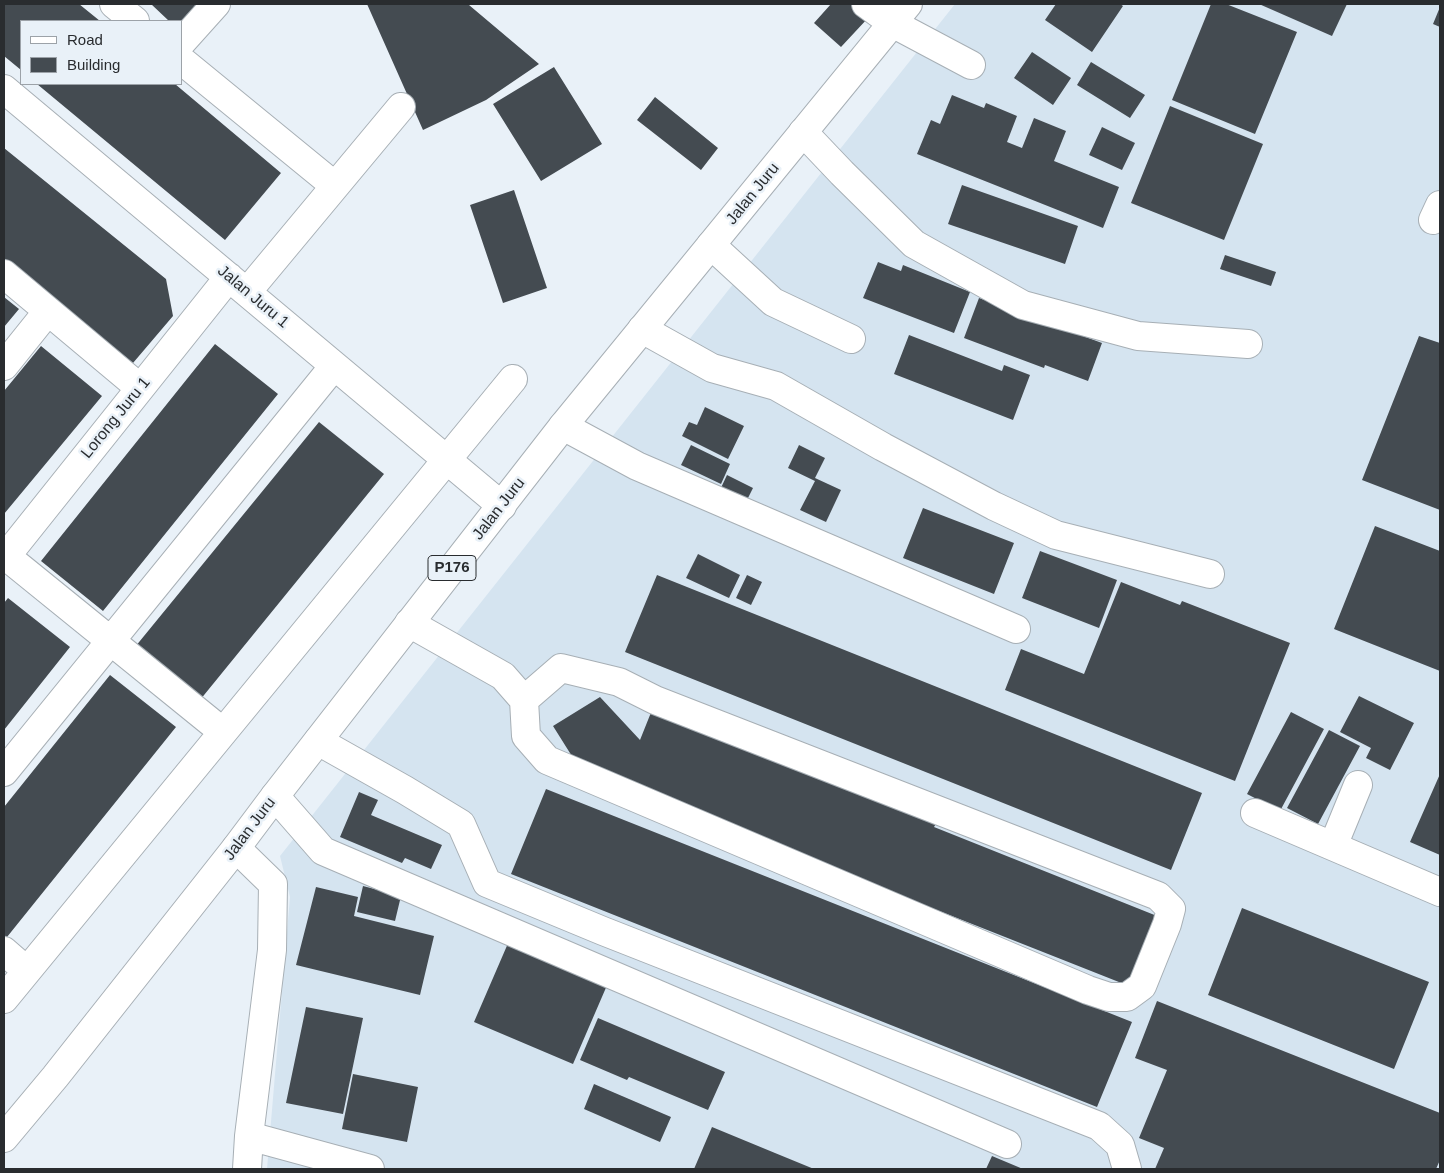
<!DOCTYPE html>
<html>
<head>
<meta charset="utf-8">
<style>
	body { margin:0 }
	#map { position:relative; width:1444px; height:1173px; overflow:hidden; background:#e9f1f8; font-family:Helvetica,sans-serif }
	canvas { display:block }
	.frame { position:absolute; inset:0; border:5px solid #292c2f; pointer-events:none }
	.legend { position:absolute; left:20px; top:20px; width:162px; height:65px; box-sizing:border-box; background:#e9f1f8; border:1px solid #9ca2a8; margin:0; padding:6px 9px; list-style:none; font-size:15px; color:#292c2f }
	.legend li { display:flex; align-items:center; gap:10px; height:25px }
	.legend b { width:25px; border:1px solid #9ca2a8 }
</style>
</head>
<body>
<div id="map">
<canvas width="1444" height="1173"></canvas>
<div class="frame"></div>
<ul class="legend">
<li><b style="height:6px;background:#fff"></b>Road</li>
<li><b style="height:14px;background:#444b51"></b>Building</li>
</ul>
</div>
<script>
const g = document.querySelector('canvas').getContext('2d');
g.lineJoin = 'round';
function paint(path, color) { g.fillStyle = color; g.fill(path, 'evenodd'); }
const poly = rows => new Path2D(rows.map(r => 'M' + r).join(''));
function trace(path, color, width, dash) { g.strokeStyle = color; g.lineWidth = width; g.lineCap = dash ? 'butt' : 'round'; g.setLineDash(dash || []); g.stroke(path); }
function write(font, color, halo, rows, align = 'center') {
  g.font = font + ' Helvetica,sans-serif'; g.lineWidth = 5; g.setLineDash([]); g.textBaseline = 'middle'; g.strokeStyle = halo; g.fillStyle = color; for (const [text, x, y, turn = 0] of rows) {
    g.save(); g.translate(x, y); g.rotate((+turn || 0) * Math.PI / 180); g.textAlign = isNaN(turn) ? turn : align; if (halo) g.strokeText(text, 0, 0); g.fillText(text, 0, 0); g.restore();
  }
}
const built = poly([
	[955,4,1440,4,1440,1169,267,1169,290,897,280,856]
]);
const building = poly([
	[4,4,79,4,100,21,21,21,21,70,4,56],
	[151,4,208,4,181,32,181,21,169,21],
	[367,4,470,4,469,5,539,64,486,100,423,130],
	[831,4,853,4,868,18,841,47,814,23],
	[1056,4,1120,4,1123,6,1092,52,1045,20],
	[1211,4,1226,4,1297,32,1255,134,1172,100],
	[1259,4,1347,4,1332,36],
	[1440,7,1440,27,1433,24],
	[1032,52,1071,78,1053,105,1014,78],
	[1091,62,1145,95,1130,118,1077,85],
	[554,67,602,144,541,181,493,104],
	[37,84,175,84,281,173,225,240],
	[952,95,984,108,986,103,1017,116,1007,142,1022,148,1034,118,1066,131,1054,161,1119,187,1103,228,917,154,931,120,940,124],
	[655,97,718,148,701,170,637,120],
	[1170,106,1263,144,1224,240,1131,203],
	[1102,127,1135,143,1122,170,1089,155],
	[4,148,166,279,173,316,133,363,4,258],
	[962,185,1078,226,1065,264,948,224],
	[514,190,547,288,503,303,470,205],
	[1225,255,1276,272,1271,286,1220,269],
	[878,262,901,271,903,265,970,292,954,333,863,298],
	[4,297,19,309,4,327],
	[979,298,1102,343,1088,381,1045,365,1044,368,964,338],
	[909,335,1002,371,1004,365,1030,375,1013,420,894,374],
	[1419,336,1440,343,1440,510,1362,480],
	[215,344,278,394,103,611,41,561],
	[41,346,102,396,4,514,4,391],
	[705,407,744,426,728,459,682,436,689,422,697,425],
	[319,422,384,474,200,700,135,647],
	[691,445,730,464,721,484,681,465],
	[799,445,825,458,815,478,841,490,826,522,800,510,815,481,788,468],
	[727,475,753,488,745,504,719,492],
	[923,508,1014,543,994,594,903,558],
	[1375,526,1440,551,1440,671,1334,629],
	[1040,551,1117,580,1099,628,1022,598],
	[698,554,740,575,729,598,686,578],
	[657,575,1202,793,1171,870,625,652],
	[747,575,762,582,751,605,736,598],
	[1121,582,1180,605,1182,601,1290,643,1235,781,1005,690,1021,649,1084,674],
	[8,598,70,647,4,730,4,603],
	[110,675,176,727,7,937,4,935,4,807],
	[1359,696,1414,723,1390,770,1366,758,1371,748,1340,732],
	[600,697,640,740,652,710,937,822,934,827,1157,916,1129,986,580,769,553,726],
	[1291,712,1324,729,1280,811,1247,794],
	[1329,730,1360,746,1318,824,1287,808],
	[1440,774,1440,855,1410,842],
	[546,789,1132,1022,1097,1107,511,874],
	[359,792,378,800,371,815,442,845,431,869,405,858,402,863,340,837],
	[363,886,401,896,395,921,357,912],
	[316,887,358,897,354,916,434,936,420,995,296,965],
	[1242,908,1429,982,1394,1069,1208,995],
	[509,941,608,983,573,1064,474,1022],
	[1157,1001,1440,1113,1440,1160,1436,1169,1155,1169,1164,1148,1139,1138,1167,1070,1135,1058],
	[306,1007,363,1018,343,1114,286,1103],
	[598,1018,725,1072,708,1110,629,1077,627,1080,580,1060],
	[353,1074,418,1087,407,1142,342,1129],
	[594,1084,671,1117,660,1142,584,1109],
	[712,1127,775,1153,814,1169,694,1169],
	[992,1156,1023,1169,986,1169]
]);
const minor = poly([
	[114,4,135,21],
	[866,4,892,23,971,65],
	[181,43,216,4],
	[181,60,335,186],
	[4,89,502,506],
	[803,132,842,173,914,244,1023,305,1138,336,1248,344],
	[1433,220,1440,205],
	[711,245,773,302,851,339],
	[4,274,140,388],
	[247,292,401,107],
	[642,329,712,368,776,386,883,447,994,506,1056,535,1210,574],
	[4,366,48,311],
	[563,426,637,466,1016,629],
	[6,556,223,732],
	[4,559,229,277],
	[409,623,503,676,524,700,526,736,547,760,1088,990,1109,997,1127,997,1142,986,1167,924,1171,909,1158,896,655,700,619,682,561,668,524,700],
	[318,741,405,790,461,824,487,883,603,931,1099,1126,1120,1145,1127,1169],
	[4,772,334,366],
	[275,796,323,851,1007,1144],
	[1255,813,1440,892],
	[1333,846,1358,785],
	[236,848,273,884,272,950,249,1136,247,1169],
	[4,951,27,971],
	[4,999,513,379],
	[249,1136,370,1169]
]);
const major = poly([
	[4,1138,55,1077,236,848,275,796,563,426,908,4]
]);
const shields = [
	[452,568,48]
];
const shieldNames = [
	["P176",452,568]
];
const streetNames = [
	["Jalan Juru",753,194,-51],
	["Jalan Juru 1",253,297,40],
	["Lorong Juru 1",116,418,-51],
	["Jalan Juru",499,509,-52],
	["Jalan Juru",250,829,-53]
];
paint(built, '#d5e4f0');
paint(building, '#444b51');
trace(minor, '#a7afb5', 30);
trace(major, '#a7afb5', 30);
trace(minor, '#fff', 28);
trace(major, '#fff', 28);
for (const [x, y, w] of shields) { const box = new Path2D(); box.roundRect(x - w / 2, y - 12.5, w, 25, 4); g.fillStyle = '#e9f1f8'; g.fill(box); trace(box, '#292c2f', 1); }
write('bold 15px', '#292c2f', null, shieldNames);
write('16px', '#292c2f', '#e9f1f8', streetNames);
</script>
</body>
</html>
